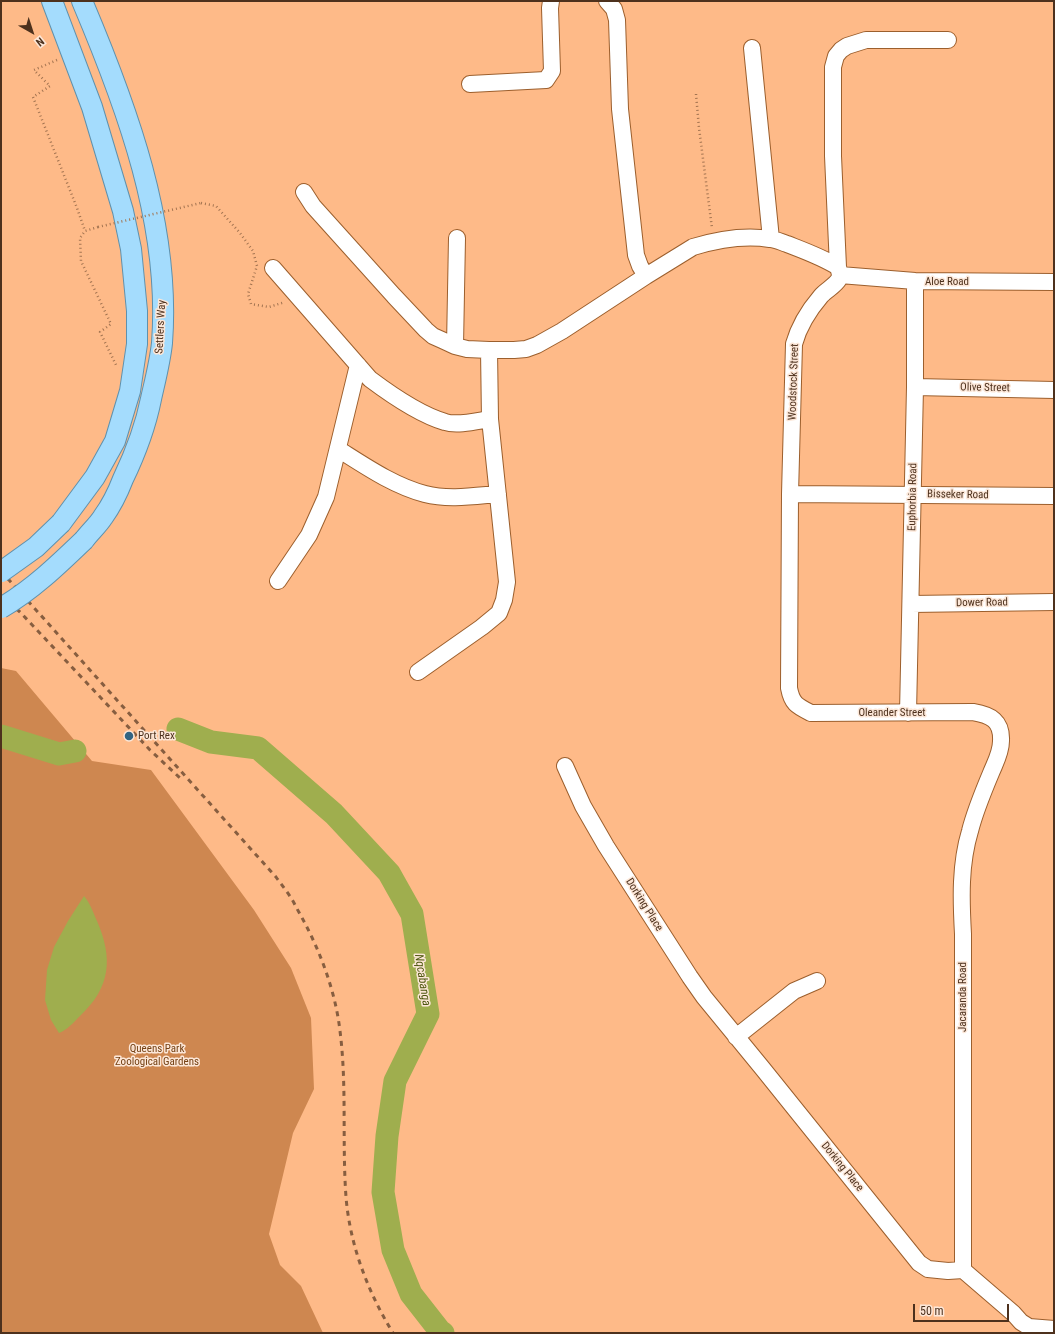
<!DOCTYPE html>
<html>
<head>
<meta charset="utf-8">
<style>
  body { margin:0 }
  #map { position:relative; width:1055px; height:1334px; overflow:hidden; background:#feba88; font-family:"Roboto Condensed",sans-serif }
  canvas { display:block }
  .frame { position:absolute; inset:0; border:2px solid #4d311d; pointer-events:none }
  .north { position:absolute; left:12px; top:12px; width:40px; height:40px; -webkit-text-stroke:3px #fce7d8; paint-order:stroke; rotate:141deg; font-size:11px; font-weight:700; line-height:16px; text-align:center; color:#4d311d }
  .north::after { content:''; display:block; margin:auto; width:14px; height:18px; background:#4d311d; clip-path:polygon(50% 0,100% 100%,50% 72%,0 100%) }
  .scale { position:absolute; left:913px; top:1304px; width:96px; height:18px; box-sizing:border-box; border:2px solid #4d311d; border-top:0; padding-left:5px; font-size:12px; line-height:14px; white-space:nowrap; color:#4d311d; -webkit-text-stroke:3px #fce7d8; paint-order:stroke }
</style>
</head>
<body>
<div id="map">
<canvas width="1055" height="1334"></canvas>
<div class="frame"></div>
<div class="north">N</div>
<div class="scale">50 m</div>
</div>
<script>
const c = document.querySelector('canvas').getContext('2d');
c.lineJoin = 'round';
function fillPath(path, color) { c.fillStyle = color; c.fill(path, 'evenodd'); }
function stroke(path, color, width, dash) { c.strokeStyle = color; c.lineWidth = width; c.lineCap = dash ? 'butt' : 'round'; c.setLineDash(dash || []); c.stroke(path); }
function drawText(font, color, halo, rows, align = 'center') {
  c.font = font + ' "Roboto Condensed",sans-serif'; c.lineWidth = 3; c.setLineDash([]); c.textBaseline = 'middle'; c.strokeStyle = halo; c.fillStyle = color; for (const [text, x, y, turn = 0] of rows) {
    c.save(); c.translate(x, y); c.rotate((+turn || 0) * Math.PI / 180); c.textAlign = isNaN(turn) ? turn : align; if (halo) c.strokeText(text, 0, 0); c.fillText(text, 0, 0); c.restore();
  }
}
fillPath(new Path2D(`
  M1,668l15,3 76,90 59,9 103,140 37,58 20,50 3,71 -21,44 -24,101 11,31 21,21 22,47h-322z`), '#ce8750');
fillPath(new Path2D(`
  M84,896c6,7 9,16 13,25 16,37 14,66 -17,95 -7,7 -13,14 -21,17l-8,-13 -6,-20 2,-30 7,-23 14,-26z`), '#9fae4e');
stroke(new Path2D(`
  M178,729l33,13 47,6 76,66 55,59 23,41 16,100 -33,67 -8,55 -4,56 10,58 18,44 29,37 3,2
  M1,736l58,18 16,-3`), '#9fae4e', 23);
const minor = new Path2D(`
  M607,1l7,8 3,11 3,89 16,146 4,11 6,10
  M948,40h-82l-19,6 -6,4 -5,6 -3,11v89l5,111c1,4 3,8 1,12 -4,7 -13,11 -18,17 -12,14 -22,30 -27,48l-4,150 -1,194c3,16 8,18 22,25l162,-1c18,3 29,9 28,29 0,12 -6,22 -10,32 -8,19 -16,38 -21,58 -10,33 -9,68 -7,103v336
  M752,48l19,191
  M470,84l76,-4 6,-9 -2,-63 1,-7
  M304,192l9,14 81,90 32,34 7,6 9,4 13,6 12,3 22,1h25l12,-1 11,-4 25,-14 84,-55 47,-29c23,-7 52,-12 77,-8 5,0 11,3 17,5 18,7 35,13 51,23
  M273,268l97,111c20,15 51,36 75,43 12,4 32,-1 45,-3
  M840,275l75,6 139,1
  M455,346l2,-108
  M915,387l139,3
  M338,449c27,17 56,37 87,45 23,6 49,2 73,0
  M790,494l264,2
  M278,581l31,-46 17,-38 32,-132
  M911,604l143,-2
  M418,672l64,-45 17,-14 5,-13 3,-18 -17,-163 -1,-69
  M908,713l7,-326v-106
  M565,766l18,40 23,40 84,131 14,20 59,72 156,194 9,6 20,2 15,-1
  M736,1037l58,-46 23,-10
  M963,1270l50,43 8,9 8,5 25,2`);
const major = new Path2D(`
  M52,1l40,106 31,104 8,38 6,62v33l-7,47 -15,50 -20,36 -34,46
  M82,1c45,106 89,225 80,342 -2,19 -7,38 -11,56 -6,30 -15,53 -28,80 -5,13 -12,27 -20,38 -5,8 -13,15 -19,23`);
stroke(minor, '#9c5f2d', 18);
stroke(major, '#5f91ad', 22);
stroke(new Path2D(`
  M57,60l-23,10 16,16 -17,11 44,111 8,23
  M696,94l3,34 13,100
  M201,203l15,3 24,27 13,18 4,15 -9,28 3,10 18,3 16,-5
  M98,227l-13,4 -5,7 1,23 30,63 -11,8 17,35`), '#a37451', 2.5, [1, 3]);
stroke(minor, '#fff', 16);
stroke(major, '#a4dcfd', 20);
stroke(new Path2D(`
  M1,571l275,306c7,10 15,19 20,30 22,38 39,81 44,124 7,55 2,111 6,166 4,49 22,95 47,136
  M1,596l19,16 130,138 30,28`), '#875e40', 3, [5, 5]);
const majorBridge = new Path2D(`
  M1,572l35,-25 25,-24
  M1,608c31,-18 57,-43 83,-68`);
stroke(majorBridge, '#5f91ad', 22, []);
stroke(new Path2D(`
  M98,227l103,-24`), '#a37451', 2.5, [1, 3]);
stroke(majorBridge, '#a4dcfd', 20);
for (const [x, y, r, color] of [
  [129,736,5,"#326482"]
]) { const dot = new Path2D(); dot.arc(x, y, r, 0, 2 * Math.PI); c.fillStyle = color; c.fill(dot); stroke(dot, '#fce7d8', 1.5); }
drawText('11px', '#4d311d', '#fce7d8', [
  ["Aloe Road",947,282],
  ["Settlers Way",161,327,-87],
  ["Woodstock Street",794,382,-88],
  ["Olive Street",985,388,1],
  ["Bisseker Road",958,495,1],
  ["Euphorbia Road",913,497,-89],
  ["Dower Road",982,603,-1],
  ["Oleander Street",892,713],
  ["Dorking Place",644,905,58],
  ["Jacaranda Road",963,997,-90],
  ["Dorking Place",842,1167,51]
]);
drawText('11px', '#4d311d', '#fce7d8', [
  ["Port Rex",138,736]
], 'left');
drawText('11px', '#754114', '#fce7d8', [
  ["Queens Park",157,1049],
  ["Zoological Gardens",157,1062]
]);
drawText('italic 12px', '#4e5710', '#fce7d8', [
  ["Nqcabanga",422,980,81]
]);
</script>
</body>
</html>
